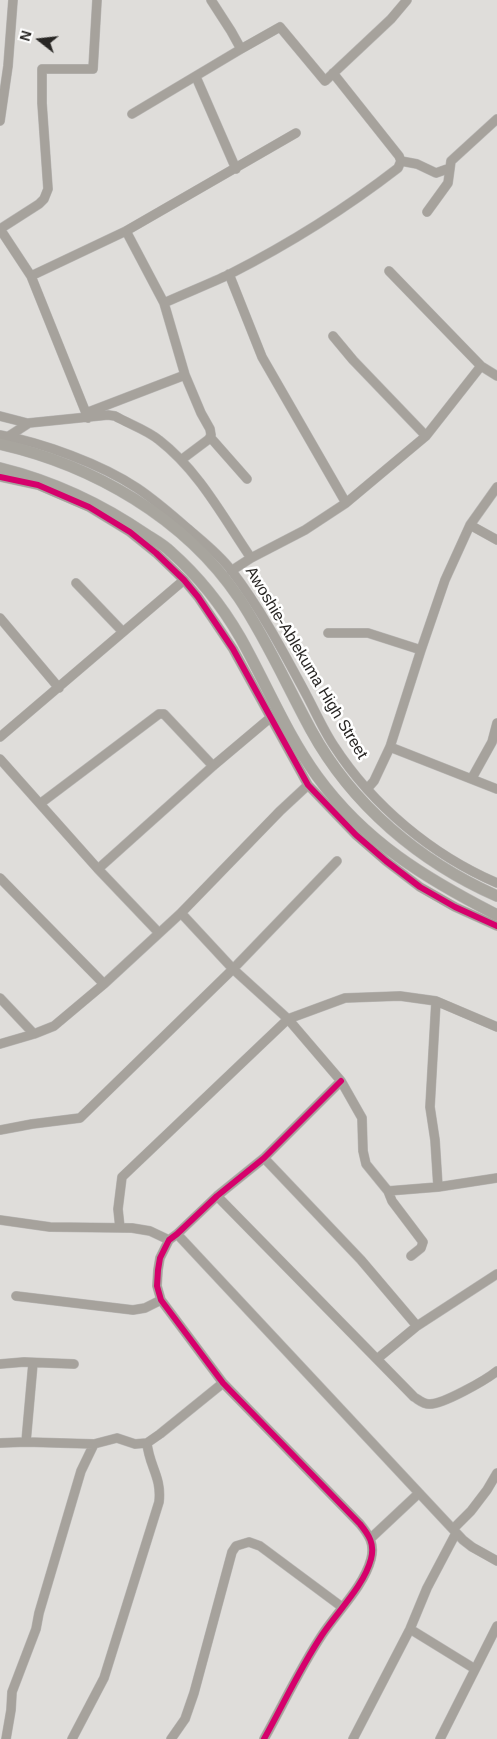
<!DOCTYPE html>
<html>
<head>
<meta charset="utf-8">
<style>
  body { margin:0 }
  #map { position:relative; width:497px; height:1739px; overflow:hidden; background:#dfddda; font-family:Arial,sans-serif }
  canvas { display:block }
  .north { position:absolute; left:15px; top:15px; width:50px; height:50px; -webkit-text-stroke:4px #fff; paint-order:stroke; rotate:286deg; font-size:14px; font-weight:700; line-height:20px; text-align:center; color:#282624 }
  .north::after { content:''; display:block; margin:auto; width:18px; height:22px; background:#282624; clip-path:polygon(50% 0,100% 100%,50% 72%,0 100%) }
</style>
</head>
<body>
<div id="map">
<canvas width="497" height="1739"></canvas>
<div class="north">N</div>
</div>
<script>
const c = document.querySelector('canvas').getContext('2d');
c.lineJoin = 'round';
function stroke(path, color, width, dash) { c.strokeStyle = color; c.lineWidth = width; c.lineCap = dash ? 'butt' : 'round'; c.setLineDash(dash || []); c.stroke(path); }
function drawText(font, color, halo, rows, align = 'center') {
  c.font = font + ' Arial,sans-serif'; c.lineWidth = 5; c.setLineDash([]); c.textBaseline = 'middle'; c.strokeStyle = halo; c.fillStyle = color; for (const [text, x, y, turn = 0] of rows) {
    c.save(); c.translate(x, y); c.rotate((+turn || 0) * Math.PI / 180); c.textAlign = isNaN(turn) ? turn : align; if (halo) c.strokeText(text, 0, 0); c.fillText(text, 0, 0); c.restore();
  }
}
const minor = new Path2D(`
  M241,49l39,-22 45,54 66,-62 16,-19
  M196,77l40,92
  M132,114l109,-65 -10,-18 -20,-31
  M0,121l8,-55 5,-66
  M401,161l16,3 19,9 14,-5
  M427,212l21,-29 3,-22 46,-42
  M0,229l39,-25 5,-5 4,-10 -6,-86v-34h51l4,-69
  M0,229l31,47 57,142
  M126,231l38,72 21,72 16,38 9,16 1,6 -2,4 -28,21
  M389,271l92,95 16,10
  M229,274l33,83 84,146
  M31,276l95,-45 170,-98
  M164,303c22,-10 45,-19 66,-29 59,-30 115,-65 168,-106l3,-7 -2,-5 -66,-83
  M333,336l20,24 73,76
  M86,413l99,-38
  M0,416l27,7
  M0,435c43,8 101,29 137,53 18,12 34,26 50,40 15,13 32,26 44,42 30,39 53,83 76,126 9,17 17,35 27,50 39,60 98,109 163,137
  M9,436l20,-13 79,-8 7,1c14,8 32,14 44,24 40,31 64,77 92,118
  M210,437l37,42
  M0,477l38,8 51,22 41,25 26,21 28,27 14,17 35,52 75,136 48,50 30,26 34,26 35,20 42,19
  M470,525l27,15
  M231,571l20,-13 54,-28 41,-27 80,-67 55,-70
  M76,583l47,49
  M0,618l59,70
  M328,633h40l53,17
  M0,737l184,-157
  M390,747l107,42
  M0,759l98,110 61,64
  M472,778l20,-36 5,-19
  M367,789l7,-8 16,-34 31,-97 24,-70 25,-55 27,-38
  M41,803l118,-89h5l49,52
  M98,869l115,-103 57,-48
  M0,878l104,106
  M181,913l52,56 55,50 53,62 21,37 1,33 3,13 22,27 4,10 31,41 -2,6 -10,8
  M0,998l34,36
  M436,1001l-6,106 5,33 3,47
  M0,1044l34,-10 20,-8 50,-42 77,-71 99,-102 28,-26
  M0,1130l32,-6 48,-6 153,-149 104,-108
  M264,1158l97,102 56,66
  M388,1191l50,-4 59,-9
  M217,1196l197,201c5,3 9,7 15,7 13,1 57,-24 68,-33
  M0,1220l50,7 82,1 18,3 19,9
  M120,1228l-2,-19 4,-32 166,-158 57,-21 55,-2 36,5 61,26
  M177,1234l286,306 9,7 25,14
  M16,1296l117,14 12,-2 16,-8
  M377,1359l40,-33 80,-52
  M0,1364l24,-2 50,2
  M26,1442l7,-79
  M0,1443l26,-1 68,2 23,-6 18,6 12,-1 13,-9 63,-51
  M453,1529l18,-18 16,-21 10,-17
  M371,1538l48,-45
  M410,1629l65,40
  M6,1739l5,-29 1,-18 24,-63 3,-16 42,-142 13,-27
  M72,1739l32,-61 55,-176c3,-25 -10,-36 -12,-59
  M171,1739l14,-20 9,-26 38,-141 4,-6 13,-4 11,4 82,61
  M264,1739c19,-34 36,-71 58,-104 15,-23 42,-49 49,-76 4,-15 -2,-24 -11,-35l-137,-141 -62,-83 -4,-14 1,-16 2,-12 9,-18 8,-6 40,-38 47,-38 77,-77
  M353,1739l57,-110 17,-41 29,-55
  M440,1739l57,-113`);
const major = new Path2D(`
  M0,444c93,21 185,74 239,154 28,42 48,88 72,132 41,75 109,132 186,166
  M0,468c53,13 102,36 147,67 8,5 17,10 24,17 27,24 51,54 69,85 26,46 46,96 77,139 48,66 108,102 180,139`);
stroke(minor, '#bab8b6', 10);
stroke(major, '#bab8b6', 12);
stroke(minor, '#a6a29c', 9);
stroke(major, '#a8a59e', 11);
stroke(new Path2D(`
  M0,477l38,8 51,22 41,25 26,21 28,27 14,17 35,52 75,136 48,50 30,26 34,26 35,20 42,19
  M264,1739c19,-34 36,-71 58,-104 15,-23 42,-49 49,-76 4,-15 -2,-24 -11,-35l-137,-141 -62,-83 -4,-14 1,-16 2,-12 9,-18 8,-6 40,-38 47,-38 77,-77`), '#d6006c', 6);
drawText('16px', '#282624', '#fff', [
  ["Awoshie-Ablekuma High Street",306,663,59]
]);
</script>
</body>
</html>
